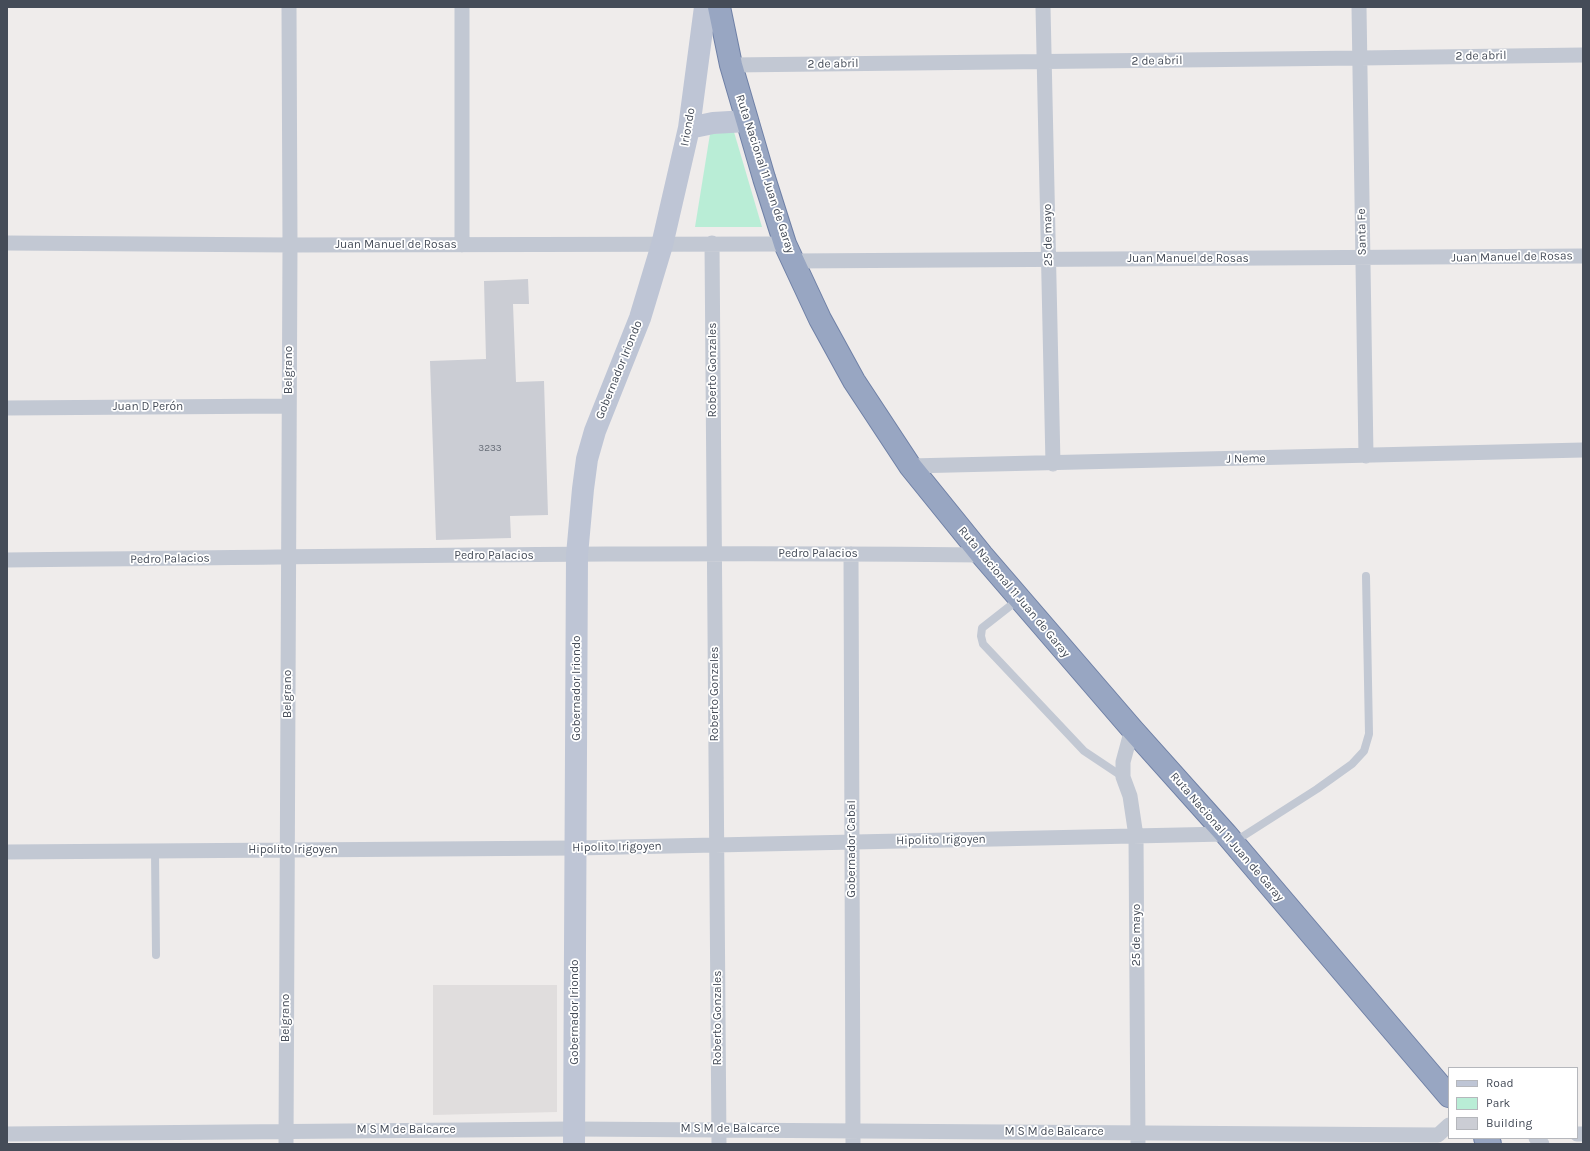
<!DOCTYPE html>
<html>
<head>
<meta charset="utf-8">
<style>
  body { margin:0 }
  #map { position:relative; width:1590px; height:1151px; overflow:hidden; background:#efeceb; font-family:Karla,sans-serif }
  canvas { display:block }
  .frame { position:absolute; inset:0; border:8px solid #454c58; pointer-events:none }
  .legend { position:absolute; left:1448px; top:1067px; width:130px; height:72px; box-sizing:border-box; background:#fff; border:1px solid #b5b7bc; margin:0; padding:5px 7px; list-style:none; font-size:12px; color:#454c58 }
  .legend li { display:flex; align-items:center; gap:8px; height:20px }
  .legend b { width:20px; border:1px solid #b5b7bc }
</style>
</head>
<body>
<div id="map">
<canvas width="1590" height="1151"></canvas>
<div class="frame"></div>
<ul class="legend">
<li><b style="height:5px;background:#bec5d5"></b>Road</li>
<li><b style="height:11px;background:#b9edd6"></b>Park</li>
<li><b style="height:11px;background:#cbcdd4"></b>Building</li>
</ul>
</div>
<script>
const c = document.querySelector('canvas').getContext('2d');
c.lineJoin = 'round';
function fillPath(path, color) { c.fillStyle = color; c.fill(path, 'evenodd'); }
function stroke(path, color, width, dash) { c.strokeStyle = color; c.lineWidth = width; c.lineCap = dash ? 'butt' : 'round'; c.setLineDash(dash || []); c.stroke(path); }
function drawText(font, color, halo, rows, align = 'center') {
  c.font = font + ' Karla,sans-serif'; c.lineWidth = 3.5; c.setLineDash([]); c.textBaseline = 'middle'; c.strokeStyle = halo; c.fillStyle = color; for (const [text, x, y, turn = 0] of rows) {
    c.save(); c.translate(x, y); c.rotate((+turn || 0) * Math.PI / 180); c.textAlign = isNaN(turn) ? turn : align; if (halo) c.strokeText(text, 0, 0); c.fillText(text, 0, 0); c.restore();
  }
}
fillPath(new Path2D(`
  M433,985h124v127l-124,3z`), '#e0dddd');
fillPath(new Path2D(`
  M734,132l28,95h-67l15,-93z`), '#b9edd6');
fillPath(new Path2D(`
  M528,279l1,25h-16l3,78 28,-1 4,134 -38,1 1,22 -75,2 -6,-179 56,-2 -2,-78z`), '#cbcdd4');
const trunk = new Path2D(`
  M719,7l12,58 33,113 21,66 35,75 34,62 56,85 72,89 150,174 94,105 223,262
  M1485,1138l5,6`);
stroke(trunk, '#6f80a6', 24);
stroke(new Path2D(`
  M1019,599l-37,29 -1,8 2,8 101,107 39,26
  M1234,842l83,-53 35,-25 12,-13 5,-17 -3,-158
  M155,851l1,104`), '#c2c8d3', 8);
stroke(new Path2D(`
  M462,7v238
  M1043,7l10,457
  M1359,7l7,449
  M731,65l629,-7 223,-3
  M7,243l283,2 495,-1
  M712,243l7,901
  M793,261l790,-5
  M7,408l282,-2
  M910,466l673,-16
  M851,554l2,590
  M7,560c325,-3 650,-9 975,-5
  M1132,729l-9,33v15l7,19 6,40 2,308
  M7,852l569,-4 650,-14
  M7,1134l567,-5 864,6 11,-10
  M1577,1134h6
  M1536,1138l6,6
  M286,1144l4,-899 -1,-238`), '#c2c8d3', 15);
stroke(new Path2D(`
  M689,128l24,-5 34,-2
  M574,1144l3,-589 6,-66 4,-30 8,-28 45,-113 22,-73 27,-117 16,-121`), '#bec5d5', 22);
stroke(trunk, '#98a6c2', 22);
drawText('10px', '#666c77', null, [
  ["3233",490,448]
]);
drawText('12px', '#454c58', '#fff', [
  ["2 de abril",1481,56,-1],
  ["2 de abril",1157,61,-1],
  ["2 de abril",833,64,-1],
  ["Iriondo",688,127,-80],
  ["Ruta Nacional 11 Juan de Garay",765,174,72],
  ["Santa Fe",1362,232,-91],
  ["25 de mayo",1048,235,-91],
  ["Juan Manuel de Rosas",396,245],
  ["Juan Manuel de Rosas",1512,257,-1],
  ["Juan Manuel de Rosas",1188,259],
  ["Belgrano",289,370,-90],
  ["Gobernador Iriondo",619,370,-68],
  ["Roberto Gonzales",713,370,-90],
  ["Juan D Perón",148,407],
  ["J Neme",1246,459,-1],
  ["Pedro Palacios",818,554],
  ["Pedro Palacios",494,556],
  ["Pedro Palacios",170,559,-1],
  ["Ruta Nacional 11 Juan de Garay",1014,592,50],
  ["Gobernador Iriondo",577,688,-90],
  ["Belgrano",288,694,-90],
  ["Roberto Gonzales",715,694,-90],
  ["Ruta Nacional 11 Juan de Garay",1227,837,49],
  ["Hipolito Irigoyen",941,840,-1],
  ["Hipolito Irigoyen",617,847,-1],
  ["Gobernador Cabal",852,849,-90],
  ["Hipolito Irigoyen",293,850],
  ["25 de mayo",1137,935,-90],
  ["Gobernador Iriondo",575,1012,-90],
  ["Belgrano",286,1018,-90],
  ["Roberto Gonzales",718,1018,-90],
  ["M S M de Balcarce",730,1129],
  ["M S M de Balcarce",406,1130],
  ["M S M de Balcarce",1054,1132]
]);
</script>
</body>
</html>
